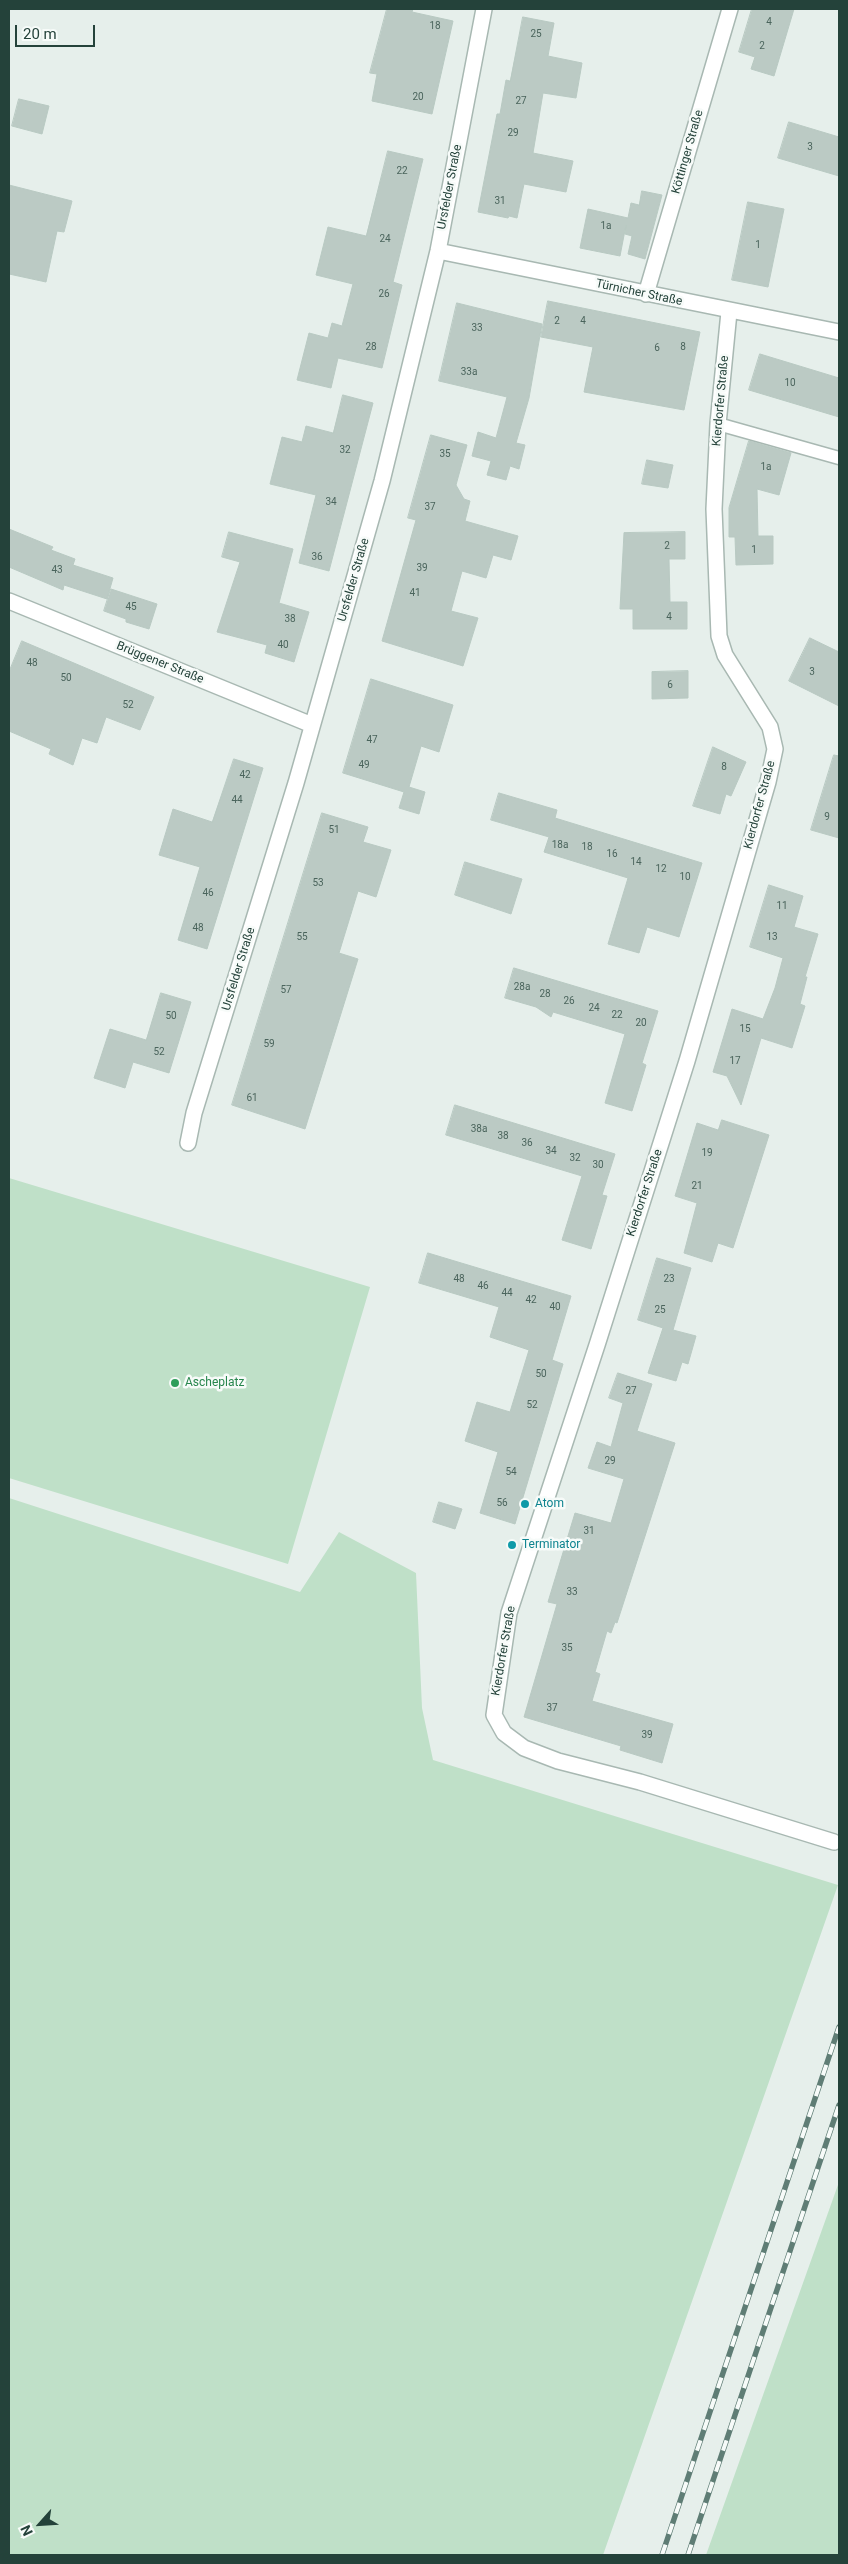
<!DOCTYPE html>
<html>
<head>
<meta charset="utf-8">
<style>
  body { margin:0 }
  #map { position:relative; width:848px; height:2564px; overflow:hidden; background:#e6efeb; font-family:Roboto,sans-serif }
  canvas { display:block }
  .frame { position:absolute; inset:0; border:10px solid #24423a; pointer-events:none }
  .north { position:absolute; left:15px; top:2499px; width:50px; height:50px; -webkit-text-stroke:4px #f7fbf9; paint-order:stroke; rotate:244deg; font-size:14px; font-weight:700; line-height:20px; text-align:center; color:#24423a }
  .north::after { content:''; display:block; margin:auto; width:18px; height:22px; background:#24423a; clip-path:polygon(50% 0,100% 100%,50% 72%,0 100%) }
  .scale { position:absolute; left:15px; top:25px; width:80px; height:22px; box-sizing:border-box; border:2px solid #24423a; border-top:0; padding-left:6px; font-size:15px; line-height:18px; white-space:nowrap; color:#24423a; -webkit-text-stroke:4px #f7fbf9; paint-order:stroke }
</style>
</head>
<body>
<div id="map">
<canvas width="848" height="2564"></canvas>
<div class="frame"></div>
<div class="north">N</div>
<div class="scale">20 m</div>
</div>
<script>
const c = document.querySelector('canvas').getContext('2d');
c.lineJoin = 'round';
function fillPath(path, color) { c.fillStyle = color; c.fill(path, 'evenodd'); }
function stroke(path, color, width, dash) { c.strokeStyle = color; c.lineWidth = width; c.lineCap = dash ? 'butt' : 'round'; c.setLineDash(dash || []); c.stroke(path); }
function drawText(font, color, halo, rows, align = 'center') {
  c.font = font + ' Roboto,sans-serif'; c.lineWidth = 5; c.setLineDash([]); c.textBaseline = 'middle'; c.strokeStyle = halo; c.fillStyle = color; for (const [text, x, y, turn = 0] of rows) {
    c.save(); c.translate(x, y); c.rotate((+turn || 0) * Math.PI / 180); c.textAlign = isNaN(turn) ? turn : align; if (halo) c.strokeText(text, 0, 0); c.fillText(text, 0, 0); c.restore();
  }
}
fillPath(new Path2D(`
  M9,1178l361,109 -82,277 -279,-86z
  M9,1498l291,94 39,-60 77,41 6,135 11,52 405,125 -235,670h-594z
  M839,2182v373h-133z`), '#bfe0c8');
const building = new Path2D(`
  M387,9h26l-1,3 41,9 -21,93 -60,-13 5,-27 -7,-1z
  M752,9h42l-20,67 -23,-7 4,-12 -16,-5z
  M523,17l31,6 -6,33 34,7 -6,35 -33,-5 -10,60 40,8 -7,31 -42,-8 -7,34 -8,-2 -1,2 -30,-6 19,-98h3l6,-34 4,1z
  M19,99l30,7 -7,28 -30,-8z
  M789,122l50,15v39l-61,-18z
  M388,151l35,8 -30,123 9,3 -20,83 -44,-10 -7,30 -34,-8 12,-47 19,5 4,-15 10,3 11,-42 -37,-9 12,-48 38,9z
  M9,185l63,16 -8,31 -7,-1 -11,51 -37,-8z
  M642,191l20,4 -17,64 -17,-5 4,-18 -7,-2 1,-9 -6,31 -40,-8 8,-39 40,9 3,-15 8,2z
  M748,202l36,7 -16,78 -36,-7z
  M548,301l152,31 -16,78 -100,-18 9,-45 -52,-10z
  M457,303l85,21 -13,74 -13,45 9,2 -6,24 -9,-3 -4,14 -19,-5 4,-14 -19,-5 6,-24 18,6 11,-41 -68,-16z
  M760,354l79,24v39l-90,-27z
  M343,395l30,8 -44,168 -30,-8 17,-68 -46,-11 12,-47 20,5 4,-16 27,7z
  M431,435l36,10 -11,40 8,14 6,2 -5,20 53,15 -7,24 -18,-5 -7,23 -24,-7 -11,40 27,7 -15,48 -81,-25 34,-121 -8,-2z
  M749,441l42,12 -12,42 -22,-6 1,47h15v28l-37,1 -1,-28h-6v-29z
  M647,460l26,5 -5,23 -26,-4z
  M9,529l44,18 -2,3 24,9 -2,6 40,13 -6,21 -43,-14 -1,5 -54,-23z
  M229,532l64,17 -14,54 30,9 -15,50 -29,-9 2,-8 -50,-13 23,-70 -18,-5z
  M685,532v27h-16l1,43h17v27h-54v-20h-13l4,-76z
  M111,589l46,15 -8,25 -23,-7v-3l-22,-8z
  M810,638l29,14v54l-50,-25z
  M22,641l132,56 -14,33 -34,-13 -9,26 -15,-5 -9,27 -24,-11 2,-5 -42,-18v-59z
  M688,671v27l-36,1v-27z
  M371,679l82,26 -14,47 -18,-6 -12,41 16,5 -6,22 -20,-6 5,-16 -61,-19z
  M713,747l33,15 -15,34 -5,-2 -6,20 -27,-8z
  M834,755l5,1v82l-28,-8z
  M234,759l29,9 -56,181 -29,-9 22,-73 -41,-12 14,-46 39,13z
  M499,793l58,17 -2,8 147,45 -23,74 -32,-10 -8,26 -31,-9 20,-66 -84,-26 5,-15 -58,-17z
  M322,813l46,14 -5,15 28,8 -15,47 -18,-6 -19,62 19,6 -53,170 -73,-24z
  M465,862l57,17 -11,35 -56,-19z
  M769,885l34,11 -9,31 24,7 -13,43h2l-7,27 5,2 -13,42 -31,-10 -20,67 -14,-29 -14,-4 19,-63 31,10 12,-31 8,-30 -33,-11z
  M514,968l144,43 -16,52 4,2 -14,46 -27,-8 20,-69 -72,-22 -2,5 -15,-10 -31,-9z
  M161,993l30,9 -22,71 -36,-11 -8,26 -31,-10 16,-49 36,11z
  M455,1105l160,49 -13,41 5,1 -16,53 -29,-9 20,-64 -136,-41z
  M722,1120l47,15 -36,113 -15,-5 -6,19 -28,-9 13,-50 -22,-7 22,-73 21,7z
  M428,1253l143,43 -19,64 11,4 -48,160 -35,-11 18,-61 -33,-11 12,-39 33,10 19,-62 -39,-13 9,-30 -80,-24z
  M657,1258l34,10 -18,62 23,6 -8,28 -6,-2 -6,19 -28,-8 15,-45 -25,-8z
  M618,1373l34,11 -15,47 38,12 -58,180 -2,-1 -4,11 -4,-2 -12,41 5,2 -8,27 81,23 -11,39 -42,-13 1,-4 -97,-29 33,-113 -9,-2 27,-89 36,10 13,-44 -36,-11 9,-26 14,5 12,-44 -14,-5z
  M439,1502l23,7 -7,20 -22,-7z`);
fillPath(building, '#bbcac4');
stroke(building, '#b8c9c2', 1);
const lane = new Path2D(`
  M718,424l121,34`);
const street = new Path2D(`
  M438,251l401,81
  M646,294l84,-285
  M729,312l-11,112 -4,85 5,127 6,19 45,72 5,22 -7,33 -81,279 -90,284 -88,268 -15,102 10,18 20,15 34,13 82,21 194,60
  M9,601l303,124
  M188,1143l6,-30 102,-330 86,-302 56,-230 46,-242`);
stroke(lane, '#a8b8b2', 15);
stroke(street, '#a8b8b2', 18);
stroke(lane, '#fff', 12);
stroke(street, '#fff', 15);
const rail = new Path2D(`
  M662,2555l177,-528
  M688,2555l151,-450`);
stroke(rail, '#5f7d75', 5.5);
stroke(rail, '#f7fbf9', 4, [11]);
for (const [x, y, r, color] of [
  [175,1383,5,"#2e9e5b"],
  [525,1504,5,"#0f9aa8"],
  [512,1545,5,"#0f9aa8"]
]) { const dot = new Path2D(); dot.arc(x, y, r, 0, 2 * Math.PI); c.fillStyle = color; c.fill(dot); stroke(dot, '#f7fbf9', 2); }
drawText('10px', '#4a645c', null, [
  ["4",769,22],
  ["18",435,26],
  ["25",536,34],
  ["2",762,46],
  ["20",418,97],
  ["27",521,101],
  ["29",513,133],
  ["3",810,147],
  ["22",402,171],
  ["31",500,201],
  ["1a",606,226],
  ["24",385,239],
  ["1",758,245],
  ["26",384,294],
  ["2",557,321],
  ["4",583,321],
  ["33",477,328],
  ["28",371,347],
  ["8",683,347],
  ["6",657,348],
  ["33a",469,372],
  ["10",790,383],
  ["32",345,450],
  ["35",445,454],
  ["1a",766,467],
  ["34",331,502],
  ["37",430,507],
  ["2",667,546],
  ["1",754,550],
  ["36",317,557],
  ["39",422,568],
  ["43",57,570],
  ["41",415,593],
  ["45",131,607],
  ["4",669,617],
  ["38",290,619],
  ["40",283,645],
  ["48",32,663],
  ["3",812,672],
  ["50",66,678],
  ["6",670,685],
  ["52",128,705],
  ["47",372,740],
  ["49",364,765],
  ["8",724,767],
  ["42",245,775],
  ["44",237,800],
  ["9",827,817],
  ["51",334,830],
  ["18a",560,845],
  ["18",587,847],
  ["16",612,854],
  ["14",636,862],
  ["12",661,869],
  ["10",685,877],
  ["53",318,883],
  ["46",208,893],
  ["11",782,906],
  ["48",198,928],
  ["55",302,937],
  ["13",772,937],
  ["28a",522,987],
  ["57",286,990],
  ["28",545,994],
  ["26",569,1001],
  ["24",594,1008],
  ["22",617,1015],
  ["50",171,1016],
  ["20",641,1023],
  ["15",745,1029],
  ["59",269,1044],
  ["52",159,1052],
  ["17",735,1061],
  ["61",252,1098],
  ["38a",479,1129],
  ["38",503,1136],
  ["36",527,1143],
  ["34",551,1151],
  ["19",707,1153],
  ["32",575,1158],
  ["30",598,1165],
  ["21",697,1186],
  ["48",459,1279],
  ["23",669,1279],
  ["46",483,1286],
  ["44",507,1293],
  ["42",531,1300],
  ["40",555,1307],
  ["25",660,1310],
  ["50",541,1374],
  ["27",631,1391],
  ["52",532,1405],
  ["29",610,1461],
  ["54",511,1472],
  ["56",502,1503],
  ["31",589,1531],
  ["33",572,1592],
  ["35",567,1648],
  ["37",552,1708],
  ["39",647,1735]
]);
drawText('12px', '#24423a', '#f7fbf9', [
  ["Köttinger Straße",688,152,-74],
  ["Ursfelder Straße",450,187,-79],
  ["Türnicher Straße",639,293,12],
  ["Kierdorfer Straße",721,401,-85],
  ["Ursfelder Straße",354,580,-74],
  ["Brüggener Straße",160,663,22],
  ["Kierdorfer Straße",760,805,-75],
  ["Ursfelder Straße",239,969,-73],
  ["Kierdorfer Straße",645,1193,-72],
  ["Kierdorfer Straße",504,1651,-80]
]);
drawText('12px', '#27864d', '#f7fbf9', [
  ["Ascheplatz",185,1383]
], 'left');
drawText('12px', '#0d838f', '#f7fbf9', [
  ["Atom",535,1504],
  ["Terminator",522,1545]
], 'left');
</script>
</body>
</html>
